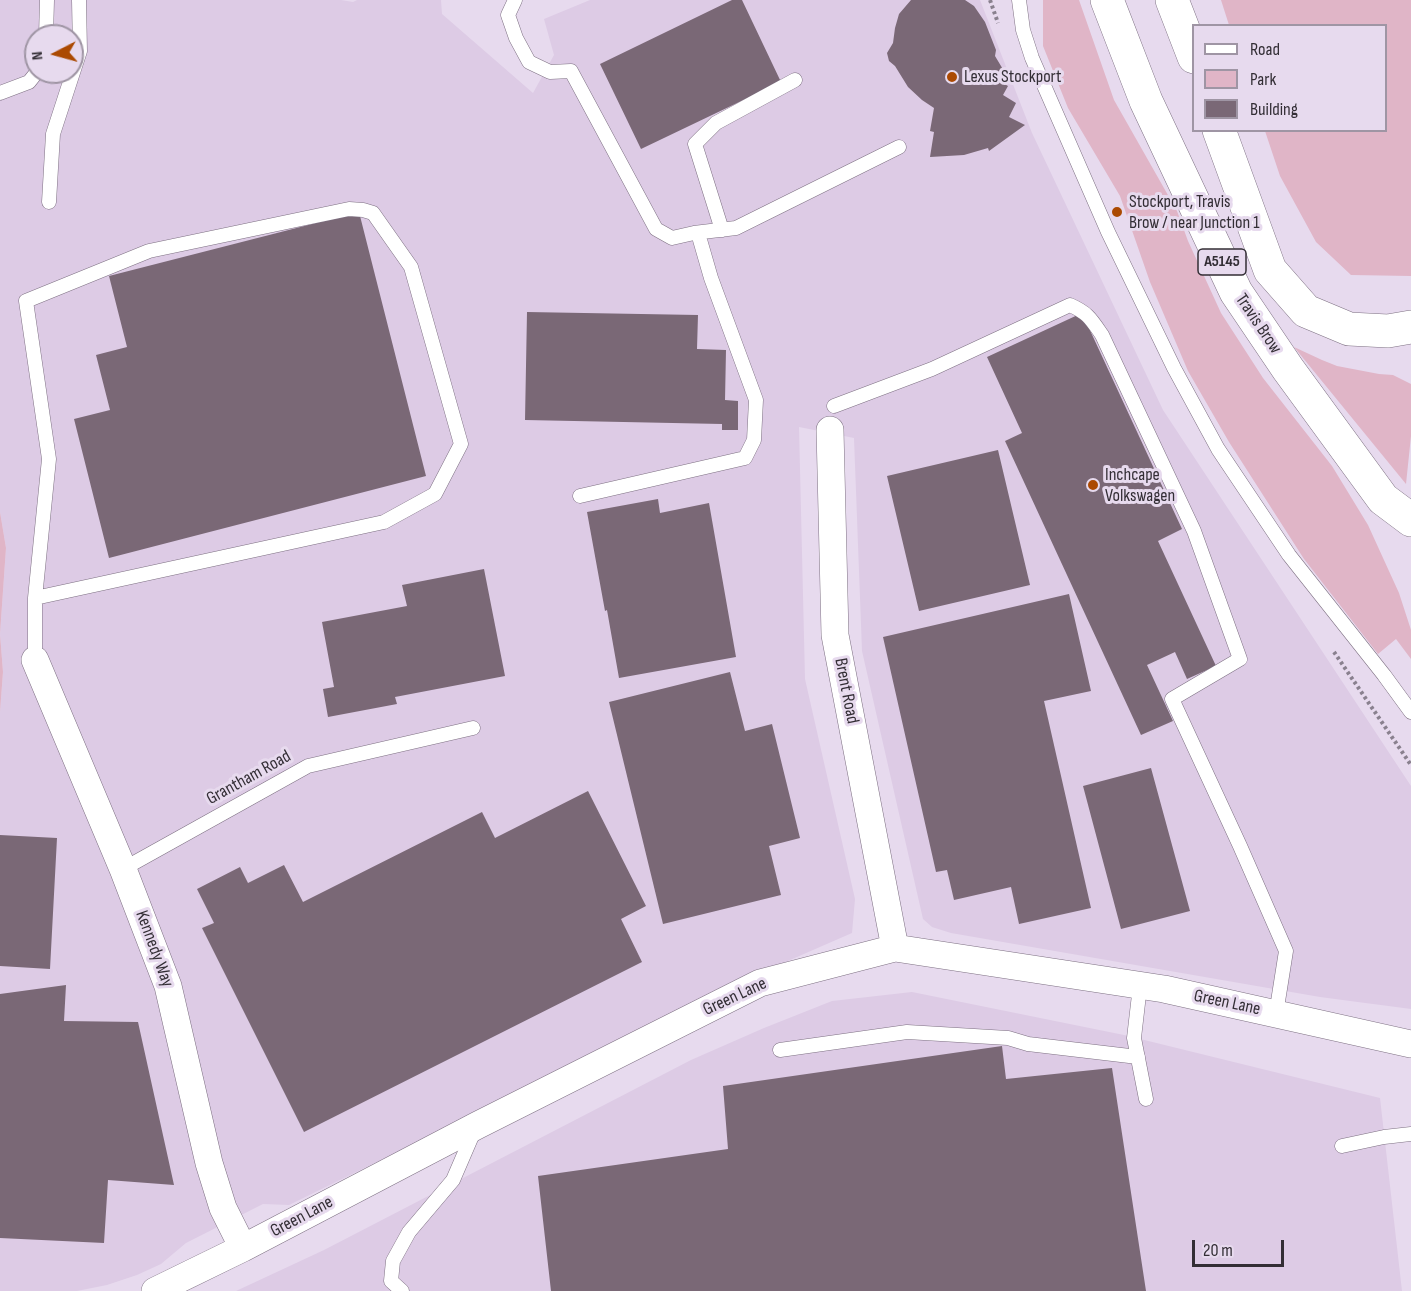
<!DOCTYPE html>
<html>
<head>
<meta charset="utf-8">
<style>
  body { margin:0 }
  #map { position:relative; width:1411px; height:1291px; overflow:hidden; background:#e7daee; font-family:"Sofia Sans Condensed",sans-serif }
  canvas { display:block }
  .legend { position:absolute; left:1192px; top:24px; width:195px; height:108px; box-sizing:border-box; background:#e7daee; border:2px solid #9f95a4; margin:0; padding:8px 10px; list-style:none; font-size:18px; color:#332e35 }
  .legend li { display:flex; align-items:center; gap:12px; height:30px }
  .legend b { width:30px; border:2px solid #9f95a4 }
  .north { position:absolute; left:24px; top:24px; width:60px; height:60px; box-sizing:border-box; background:#e7daee; border:2px solid #9f95a4; border-radius:50%; rotate:264deg; font-size:16px; font-weight:700; line-height:24px; text-align:center; color:#332e35 }
  .north::after { content:''; display:block; margin:auto; width:21px; height:27px; background:#ab4a02; clip-path:polygon(50% 0,100% 100%,50% 72%,0 100%) }
  .scale { position:absolute; left:1192px; top:1240px; width:92px; height:27px; box-sizing:border-box; border:3px solid #332e35; border-top:0; padding-left:8px; font-size:18px; line-height:21px; white-space:nowrap; color:#332e35; -webkit-text-stroke:4px #e7daee; paint-order:stroke }
</style>
</head>
<body>
<div id="map">
<canvas width="1411" height="1291"></canvas>
<ul class="legend">
<li><b style="height:8px;background:#fff"></b>Road</li>
<li><b style="height:16px;background:#e0b5c7"></b>Park</li>
<li><b style="height:16px;background:#7a6876"></b>Building</li>
</ul>
<div class="north">N</div>
<div class="scale">20 m</div>
</div>
<script>
const c = document.querySelector('canvas').getContext('2d');
c.lineJoin = 'round';
function fillPath(path, color) { c.fillStyle = color; c.fill(path, 'evenodd'); }
function stroke(path, color, width, dash) { c.strokeStyle = color; c.lineWidth = width; c.lineCap = dash ? 'butt' : 'round'; c.setLineDash(dash || []); c.stroke(path); }
function drawText(font, color, halo, rows, align = 'center') {
  c.font = font + ' "Sofia Sans Condensed",sans-serif'; c.lineWidth = 6; c.setLineDash([]); c.textBaseline = 'middle'; c.strokeStyle = halo; c.fillStyle = color; for (const [text, x, y, turn = 0] of rows) {
    c.save(); c.translate(x, y); c.rotate((+turn || 0) * Math.PI / 180); c.textAlign = isNaN(turn) ? turn : align; if (halo) c.strokeText(text, 0, 0); c.fillText(text, 0, 0); c.restore();
  }
}
fillPath(new Path2D(`
  M0,0h341l12,2 4,-2h84l1,14 91,79 21,-38 -10,-36 46,-19h390l52,133 131,277 248,376v223l-91,-12 -369,-64 -19,-6 -9,-8 -61,-268 -8,-213 -55,-11 6,252 50,220 -3,34 -78,34 -485,238 -26,-1 -77,39 -25,21 -24,11 -30,10 -30,6h-77v-579l3,-40 -3,-38 6,-86 -6,-36zM36,36h36v36h-36z
  M912,992l212,43 256,63 22,193h-1166l88,-41 367,-190 73,-32 68,-27z`), '#ddcbe5');
fillPath(new Path2D(`
  M1043,0h36l35,100 63,111 11,30 33,72 42,65 69,88 36,59 31,68 12,37v29l-15,-20 -18,15 -74,-95 -75,-117 -41,-71 -38,-89 -30,-86 -52,-88 -25,-62z
  M1221,0h190v276l-60,-1 -35,-33 -36,-66 -15,-45 121,-1v-104l-157,-1z
  M1294,347l28,13 15,6 42,8 14,1 18,9v52l-5,48z
  M0,512l6,36 -6,86 3,38 -3,40z`), '#e0b5c7');
fillPath(new Path2D(`
  M732,0h10l39,82 -140,67 -41,-85z
  M911,0h54l9,6 11,16 11,28 -1,6 9,15 -3,11 7,4 -5,9 13,8 -7,14 16,8 -36,26 -1,-3 -24,7 -34,2 4,-25 -4,-1 4,-23 -12,-8 -14,-13 -13,-21 -6,-5 -2,-8 6,-10 2,-15 4,-14z
  M359,212l67,264 -317,82 -35,-139 36,-9 -14,-55 31,-8 -18,-71z
  M527,312l171,3 -1,34 29,1 -1,50 13,1v29h-16v-6l-197,-4z
  M1082,313l100,216 -24,12 58,125 -29,13 -12,-27 -28,13 26,56 -32,14 -136,-294 17,-8 -35,-76z
  M998,450l32,135 -111,26 -32,-135z
  M658,499l2,14 49,-10 27,154 -117,21 -12,-68 -2,1 -18,-99z
  M484,569l21,107 -110,21 2,7 -69,13 -5,-28 11,-2 -12,-65 85,-16 -5,-21z
  M1069,594l22,97 -47,10 47,207 -72,16 -8,-37 -57,13 -7,-30 -11,2 -53,-235z
  M730,672l15,59 27,-7 28,114 -31,8 12,49 -118,29 -54,-222z
  M1151,768l39,143 -69,18 -38,-143z
  M588,791l58,115 -25,13 21,43 -338,170 -102,-204 12,-5 -17,-34 43,-22 8,16 36,-18 19,37 179,-90 13,26z
  M0,835l57,3 -7,131 -50,-3z
  M66,985l-2,36 74,1 36,163 -66,-5 -4,63 -104,-5v-244z
  M1002,1046l4,33 106,-11 34,223h-595l-13,-115 190,-27 -5,-63z`), '#7a6876');
const service = new Path2D(`
  M515,0l-7,15 8,23 13,24 21,10 21,-1 85,158 16,9 22,-5 42,-5 163,-81
  M1019,0l4,30 9,28 76,174 66,136 44,81 71,106 95,120 27,37
  M46,36l1,-36
  M0,93l29,-11 8,-10
  M49,202l4,-68 27,-83 -1,-51
  M722,230l-27,-86 21,-21 79,-43
  M834,406l98,-37 138,-64c18,8 21,14 32,30l92,196 46,128 -68,40 68,147 46,105 -10,63
  M580,496l165,-38 9,-18 2,-40 -45,-122 -13,-45
  M35,660v-62l14,-139 -23,-158 123,-50 200,-42 14,1 10,3 38,54 50,177 -26,50 -51,28 -349,76
  M123,869l185,-103 165,-38
  M1140,986l-6,52 12,61
  M780,1050l127,-18 101,6 20,6 110,13
  M1342,1146l42,-9 27,-3
  M402,1291l-11,-10 2,-20 16,-29 44,-52 22,-51`);
const minor = new Path2D(`
  M830,430l5,205 60,313
  M35,660l88,209 45,117 41,177 14,45 20,40
  M155,1291l88,-43 235,-123 282,-142 135,-35 269,41 247,55`);
const trunk = new Path2D(`
  M1107,0l39,101 90,191 52,77 95,130 28,21
  M1172,0l22,57
  M1219,130l51,140 36,41 43,18 39,2 23,-4`);
stroke(service, '#7e7183', 15);
stroke(minor, '#7e7183', 28);
stroke(trunk, '#7e7183', 34);
stroke(new Path2D(`
  M990,0l8,23
  M1334,652l77,113`), '#89808e', 4, [3, 3]);
stroke(service, '#fff', 14);
stroke(minor, '#fff', 27);
stroke(trunk, '#fff', 33);
for (const [x, y, r, color] of [
  [952,77,6,"#ab4a02"],
  [1117,212,6,"#ab4a02"],
  [1093,485,6,"#ab4a02"]
]) { const dot = new Path2D(); dot.arc(x, y, r, 0, 2 * Math.PI); c.fillStyle = color; c.fill(dot); stroke(dot, '#e7daee', 2); }
for (const [x, y, w] of [
  [1222,262,48]
]) { const box = new Path2D(); box.roundRect(x - w / 2, y - 13, w, 26, 4.5); c.fillStyle = '#e7daee'; c.fill(box); stroke(box, '#332e35', 1.5); }
drawText('bold 16px', '#332e35', null, [
  ["A5145",1222,262]
]);
drawText('18px', '#332e35', '#e7daee', [
  ["Lexus Stockport",964,77],
  ["Stockport, Travis",1129,202],
  ["Brow / near Junction 1",1129,223],
  ["Inchcape",1105,475],
  ["Volkswagen",1105,496]
], 'left');
drawText('18px', '#332e35', '#e7daee', [
  ["Travis Brow",1258,324,56],
  ["Brent Road",846,691,79],
  ["Grantham Road",249,778,-29],
  ["Kennedy Way",154,949,70],
  ["Green Lane",735,997,-25],
  ["Green Lane",1227,1003,12],
  ["Green Lane",302,1217,-28]
]);
</script>
</body>
</html>
